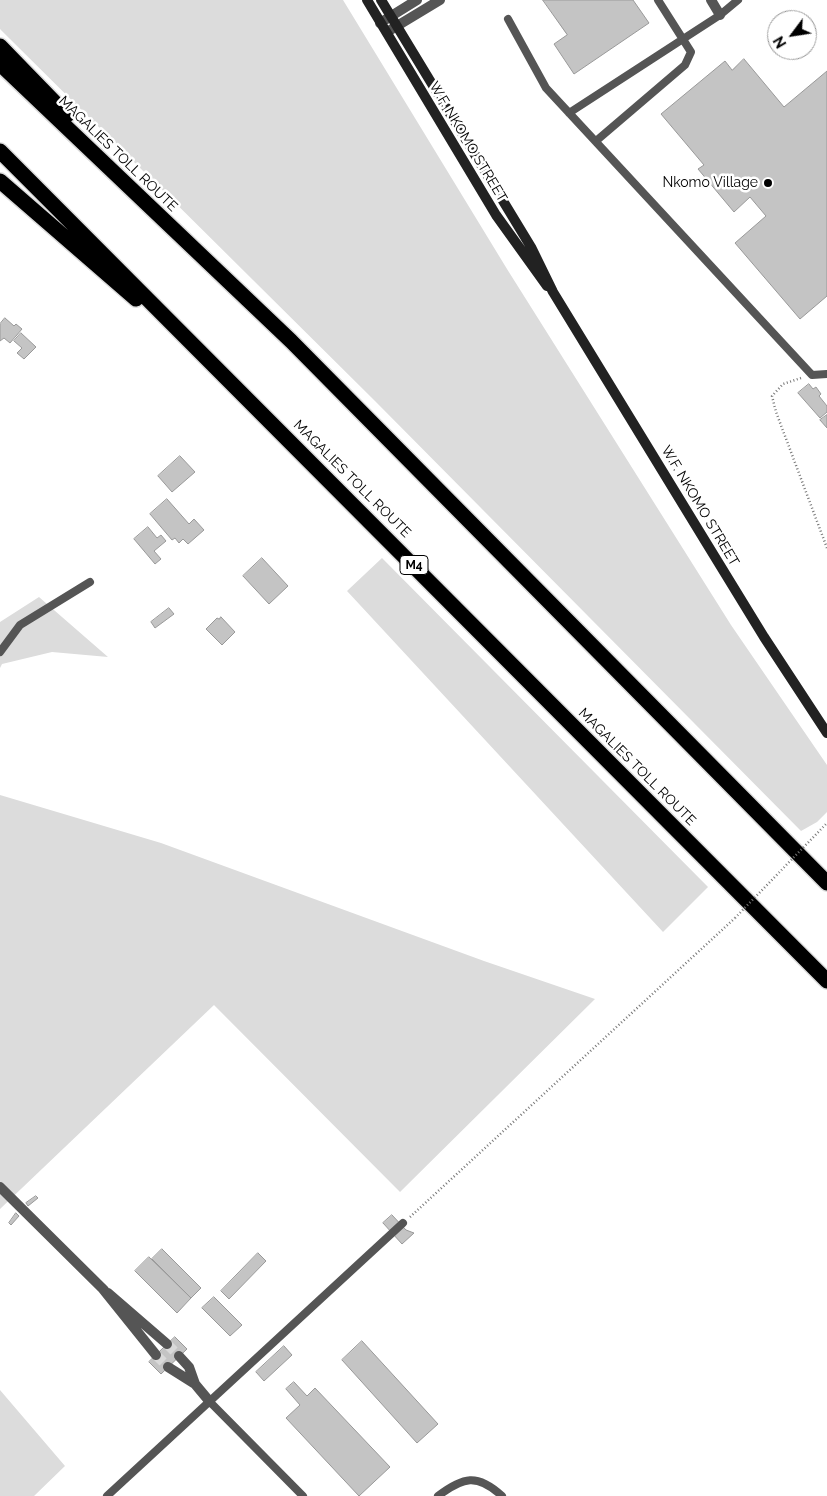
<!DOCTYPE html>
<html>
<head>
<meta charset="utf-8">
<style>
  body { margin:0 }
  #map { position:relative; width:827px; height:1496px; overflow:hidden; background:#fff; font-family:Raleway,sans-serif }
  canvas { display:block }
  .north { position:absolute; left:767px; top:10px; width:50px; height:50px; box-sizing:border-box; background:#fff; border:1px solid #999; border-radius:50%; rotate:239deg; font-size:14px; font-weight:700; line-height:20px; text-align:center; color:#000 }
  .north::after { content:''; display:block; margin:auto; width:18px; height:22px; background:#000; clip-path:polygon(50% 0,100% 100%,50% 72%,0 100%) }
</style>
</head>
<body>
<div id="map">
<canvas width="827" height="1496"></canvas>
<div class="north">N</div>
</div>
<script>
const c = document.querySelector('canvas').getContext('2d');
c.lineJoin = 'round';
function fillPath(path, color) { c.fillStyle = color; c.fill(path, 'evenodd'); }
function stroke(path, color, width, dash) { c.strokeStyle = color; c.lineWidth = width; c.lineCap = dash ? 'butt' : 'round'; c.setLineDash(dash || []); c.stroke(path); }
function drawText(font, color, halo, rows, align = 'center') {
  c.font = font + ' Raleway,sans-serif'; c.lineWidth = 5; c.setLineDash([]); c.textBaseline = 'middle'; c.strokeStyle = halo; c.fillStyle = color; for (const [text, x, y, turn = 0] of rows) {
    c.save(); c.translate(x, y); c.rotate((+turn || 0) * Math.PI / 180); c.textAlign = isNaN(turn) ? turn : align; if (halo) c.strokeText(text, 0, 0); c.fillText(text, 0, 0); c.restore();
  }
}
fillPath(new Path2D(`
  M0,0h343l164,269 224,356 96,140v47l-10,10 -16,9 -426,-430 -365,-362 -10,-10z
  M382,558l326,329 -45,45 -316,-341z
  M39,597l69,60 -56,-5 -50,12 -2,4v-46z
  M0,795l161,48 323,118 111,38 -195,193 -186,-187 -214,204z
  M0,1390l65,76 -31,30h-34z`), '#dcdcdc');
const building = new Path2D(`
  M543,0h90l16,23 -75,51 -20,-30 13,-9z
  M744,59l40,48 43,-36v225l-27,23 -65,-76 31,-27 -16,-19 -16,15 -36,-43 6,-4 -43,-51 64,-53 7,9z
  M5,318l9,8 2,-2 6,5 -12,14 -6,-5 -4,3v-17z
  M21,333l15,14 -12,12 -7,-6 5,-5 -8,-7z
  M809,384l4,5 3,-2 5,7 -2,2 8,10v6l-7,6 -22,-25z
  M827,415v13l-7,-8z
  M180,456l15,16 -23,20 -14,-16z
  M167,499l22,25 5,-5 10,11 -16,14 -5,-5 -4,4 -4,-5 -3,2 -22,-26z
  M148,527l9,11 4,-3 5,6 -12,10 7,8 -6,5 -21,-25z
  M262,558l26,28 -19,18 -26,-28z
  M169,608l5,6 -19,14 -4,-6z
  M221,617l14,15 -13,13 -16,-16 11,-11 2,1z
  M36,1196l2,2 -10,8 -2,-3z
  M16,1213l3,3 -8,9 -2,-2z
  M392,1215l14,15 8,3 -12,11 -19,-21z
  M162,1249l39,39 -10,10 -39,-39z
  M258,1253l8,8 -37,38 -8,-8z
  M149,1257l42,41 -14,15 -42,-42z
  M214,1297l28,28 -12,11 -28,-28z
  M175,1337l12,12 -26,25 -12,-12z
  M362,1341l76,83 -21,19 -75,-83z
  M284,1346l8,9 -28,26 -8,-9z
  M294,1382l13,14 8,-8 75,79 -31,29 -73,-78 14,-13 -14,-16z`);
fillPath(building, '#c4c4c4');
stroke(building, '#999', 1);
stroke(new Path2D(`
  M167,1344l12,12
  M156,1355l12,12`), '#d9d9d9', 10, [10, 5]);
const highway = new Path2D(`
  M0,46l67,69
  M0,64l291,277 536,542
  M0,151l827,830
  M0,181l136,118`);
stroke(highway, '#dbdbdb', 18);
stroke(new Path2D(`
  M801,378l-18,6 -11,12 4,16 51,136
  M410,1217l325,-299`), '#777', 2.5, [1, 2.5]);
stroke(new Path2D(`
  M508,19l38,69 266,287 15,-1
  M569,113l151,-98 18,-15
  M596,141l89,-76 6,-13 -33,-52
  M0,652l20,-27 70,-43
  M210,1402l93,94
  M107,1496l296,-273
  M438,1496c25,-19 39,-23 64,0`), '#555', 8);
stroke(new Path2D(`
  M711,0l9,15
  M380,23l37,-23
  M387,32l53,-32
  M0,1187l103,102 53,66
  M108,1293l59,51
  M179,1356l10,11 6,17
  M168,1367l27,17 15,18`), '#555', 10);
stroke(new Path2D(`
  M367,0l129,215 51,71
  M381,0l150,247 22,45 154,252 57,93 63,96`), '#222', 10);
stroke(highway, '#000', 15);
stroke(new Path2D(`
  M735,918l92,-95`), '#777', 2.5, [1, 2.5]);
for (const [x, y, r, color] of [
  [768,183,5,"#000"]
]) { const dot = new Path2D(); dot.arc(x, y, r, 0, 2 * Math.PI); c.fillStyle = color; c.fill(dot); stroke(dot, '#fff', 2); }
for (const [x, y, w] of [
  [414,565,28]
]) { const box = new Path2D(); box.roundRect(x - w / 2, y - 9.5, w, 19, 4); c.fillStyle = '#fff'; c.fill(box); stroke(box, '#000', 1); }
drawText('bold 12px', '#000', null, [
  ["M4",414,565]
]);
drawText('14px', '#000', '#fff', [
  ["W.F. NKOMO STREET",468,142,59],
  ["MAGALIES TOLL ROUTE",118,154,44],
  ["MAGALIES TOLL ROUTE",352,479,45],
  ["W.F. NKOMO STREET",700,506,59],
  ["MAGALIES TOLL ROUTE",637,767,45]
]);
drawText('14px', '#000', '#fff', [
  ["Nkomo Village",758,183]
], 'right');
</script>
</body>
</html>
